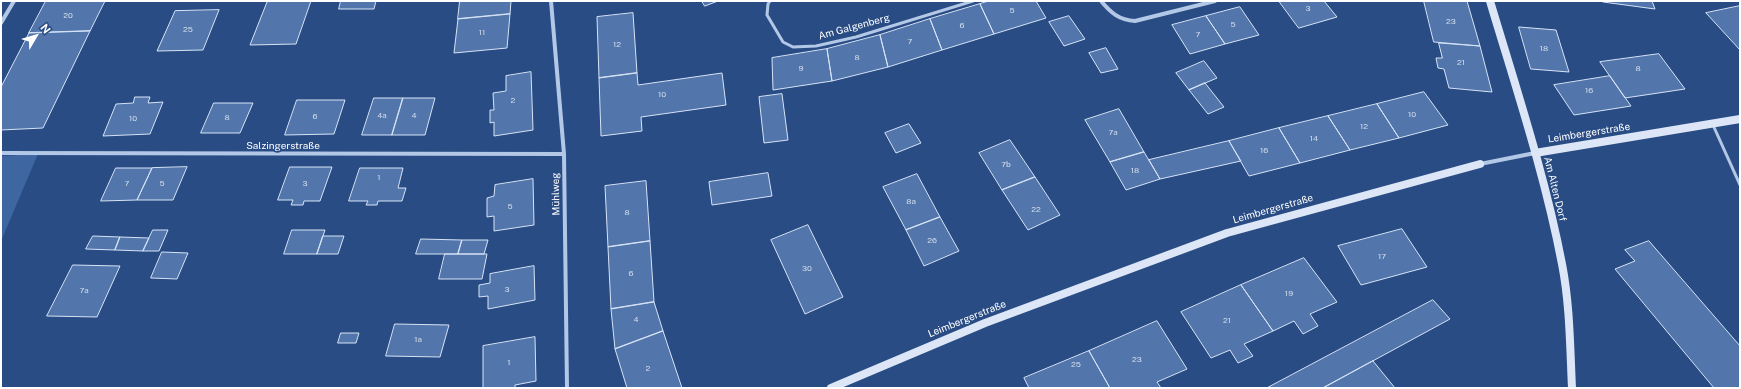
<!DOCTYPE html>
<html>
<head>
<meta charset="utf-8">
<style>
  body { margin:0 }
  #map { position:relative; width:1741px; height:389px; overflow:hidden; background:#294c84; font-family:"Public Sans",sans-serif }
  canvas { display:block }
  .frame { position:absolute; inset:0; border:2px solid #fff; pointer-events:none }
  .north { position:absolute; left:16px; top:16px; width:40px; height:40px; -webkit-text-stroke:3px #294c84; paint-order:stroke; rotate:52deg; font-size:11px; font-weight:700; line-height:16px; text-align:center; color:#fff }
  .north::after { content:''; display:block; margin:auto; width:14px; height:18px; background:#fff; clip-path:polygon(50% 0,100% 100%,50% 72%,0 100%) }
</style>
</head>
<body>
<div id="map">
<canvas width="1741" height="389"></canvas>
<div class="frame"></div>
<div class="north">N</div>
</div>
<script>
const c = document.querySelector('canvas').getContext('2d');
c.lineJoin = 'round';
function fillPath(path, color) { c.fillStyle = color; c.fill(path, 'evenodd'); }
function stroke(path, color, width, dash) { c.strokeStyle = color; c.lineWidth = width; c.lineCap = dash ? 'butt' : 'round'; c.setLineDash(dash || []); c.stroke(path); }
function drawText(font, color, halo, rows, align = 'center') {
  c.font = font + ' "Public Sans",sans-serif'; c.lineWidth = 3.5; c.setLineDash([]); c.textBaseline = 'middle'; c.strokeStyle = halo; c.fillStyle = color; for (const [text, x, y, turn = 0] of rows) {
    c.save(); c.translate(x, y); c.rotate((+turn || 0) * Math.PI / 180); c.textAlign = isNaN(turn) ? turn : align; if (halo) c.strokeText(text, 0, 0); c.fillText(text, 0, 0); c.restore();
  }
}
fillPath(new Path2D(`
  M38,154l-37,87v-85z`), '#3e66a0');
const building = new Path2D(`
  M46,1h59l-15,30 -61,2z
  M311,1l-15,43 -46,1 17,-43z
  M341,1h35l-2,8h-35z
  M460,1h51l-1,13 -52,5z
  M702,1h16l-13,5z
  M989,1h47l10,17 -52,16 -14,-30z
  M1279,1h45l13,16 -38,11z
  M1424,1h43l13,45 -46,-4z
  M1603,1h49l3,8 -52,-7z
  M980,4l14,30 -52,16 -12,-31z
  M1740,6v44l-34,-37z
  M1240,7l19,28 -34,9 -19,-28z
  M219,10l-16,40 -46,1 18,-40z
  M633,13l4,60 -38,5 -2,-61z
  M510,14l-3,34 -53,5 4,-34z
  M1069,16l16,23 -21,7 -15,-24z
  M1206,16l19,28 -35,10 -18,-29z
  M930,19l12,31 -54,17 -8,-32z
  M1519,27l37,3 13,42 -38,-3z
  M90,31l-47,97 -42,2v-43l28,-54z
  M880,35l8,32 -56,14 -5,-32z
  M1439,43l41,3 12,46 -43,-4 -5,-19 -6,-1 -2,-10h6z
  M1106,48l12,21 -17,4 -12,-20z
  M827,49l5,32 -59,9 -1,-32z
  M1659,54l26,35 -60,9 -25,-36z
  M1204,61l13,17 -28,12 -13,-17z
  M531,72l2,58 -39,6v-14l-4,1v-13h4l-1,-17 13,-2v-15z
  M637,73l1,12 84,-12 4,32 -85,12 1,14 -41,5 -2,-58z
  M1610,76l21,30 -57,9 -20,-30z
  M1205,83l19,24 -16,7 -19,-24z
  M1424,92l24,33 -49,13 -22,-34z
  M782,94l6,46 -24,3 -5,-46z
  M135,97h15l-2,6 15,-1 -13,32 -47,2 13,-32 17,-1z
  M374,98h29l-11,37h-30z
  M403,98h32l-10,37h-33z
  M297,100h48l-11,34 -49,1z
  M214,103h39l-13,30h-39z
  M1377,104l22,34 -49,12 -22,-34z
  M1119,109l25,43 -34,10 -25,-42z
  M1328,116l22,34 -50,13 -21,-35z
  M909,124l12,19 -25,10 -11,-20z
  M1279,128l21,35 -51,13 -20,-35z
  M1010,140l25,37 -33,13 -23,-37z
  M1229,141l12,20 -81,18 -11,-19z
  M1144,152l16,27 -34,11 -16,-28z
  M187,167l-14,33h-36l15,-32z
  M290,167h42l-12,34h-16l-1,4h-12l2,-5h-15z
  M116,168h36l-15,32 -36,1z
  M360,168h43l-5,20h8l-4,13h-24l-1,4h-11l2,-4h-19z
  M768,173l4,23 -60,9 -3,-23z
  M917,174l23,43 -34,13 -23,-43z
  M1035,177l25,38 -32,15 -26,-40z
  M533,179l1,46 -40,6v-15l-7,1v-19l7,-2 1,-11z
  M646,181l4,60 -42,6 -3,-61z
  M940,217l19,34 -35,15 -18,-36z
  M808,225l35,72 -38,17 -34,-74z
  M1402,229l25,38 -66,18 -23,-39z
  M153,230h15l-9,21h-16z
  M292,230h33l-8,24h-33z
  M93,236l27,1 -5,13 -29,-1z
  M323,236h21l-6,18h-21z
  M120,237l29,1 -6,13 -28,-1z
  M421,239l41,1 -4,14h-42z
  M462,240h26l-4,14h-26z
  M650,241l4,61 -43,7 -3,-62z
  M1649,241l91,105v42h-26l-99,-119 20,-8 -10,-11z
  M162,252l26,1 -11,26 -26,-1z
  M445,254h42l-5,25h-43z
  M1304,258l33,44 -27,12 8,12 -15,8 -9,-13 -21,10 -32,-46z
  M73,265l47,1 -23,51 -50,-1z
  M534,266l1,34 -47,9v-13l-9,1v-12l11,-2v-9z
  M1241,285l32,46 -29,13 9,12 -15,7 -8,-13 -19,8 -30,-46z
  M1433,300l17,19 -127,69h-56z
  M654,302l9,29 -48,18 -4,-40z
  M1157,321l30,48 -30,13 4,6h-51l-21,-37z
  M395,324l54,1 -9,32 -54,-1z
  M663,331l19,57h-55l-12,-39z
  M341,333h18l-3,10h-18z
  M535,337l1,44 -21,4v3h-32v-42z
  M1089,351l21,37h-81l-5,-10z
  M1373,361l22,27h-72z`);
fillPath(building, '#5276ab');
stroke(building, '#d6e3f6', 1);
stroke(new Path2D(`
  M770,1l-2,3 -1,11 16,27 10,5 23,-1 40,-9 117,-36
  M1713,125l27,60`), '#b3c8e7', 3);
stroke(new Path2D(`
  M551,1l13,153 3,234
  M1101,1c10,12 18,19 34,20l80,-20
  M1,23l13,-22
  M1,153l563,1
  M1480,164l55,-11`), '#b3c8e7', 4);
stroke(new Path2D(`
  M1490,1c26,87 55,174 72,263 8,41 8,83 10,124
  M1535,153l205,-34
  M831,388l154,-65 242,-90 253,-69`), '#dce6f6', 8);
drawText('8px', '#d4ddea', null, [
  ["3",1308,9],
  ["5",1012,11],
  ["20",68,16],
  ["23",1451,22],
  ["5",1233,25],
  ["6",962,26],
  ["25",188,30],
  ["11",482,33],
  ["7",1198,35],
  ["7",910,42],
  ["12",617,45],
  ["18",1544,49],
  ["8",857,58],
  ["21",1461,63],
  ["9",801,69],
  ["8",1638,69],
  ["16",1589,91],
  ["10",662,95],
  ["2",513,101],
  ["10",1412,115],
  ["4a",382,116],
  ["4",414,116],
  ["6",315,117],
  ["8",227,118],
  ["10",133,119],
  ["12",1364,127],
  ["7a",1113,133],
  ["14",1314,139],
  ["16",1264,151],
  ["7b",1006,165],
  ["18",1135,171],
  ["1",379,178],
  ["7",127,184],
  ["5",162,184],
  ["3",305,184],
  ["8a",911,202],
  ["5",510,207],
  ["22",1036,210],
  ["8",627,213],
  ["26",932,241],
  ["17",1382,257],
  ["30",807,269],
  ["6",631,274],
  ["3",507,290],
  ["7a",84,291],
  ["19",1289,294],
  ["4",636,320],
  ["21",1227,321],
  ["1a",418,340],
  ["23",1137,360],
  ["1",509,363],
  ["25",1076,365],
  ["2",648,369]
]);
drawText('10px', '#fff', '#294c84', [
  ["Am Galgenberg",854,27,-15],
  ["Leimbergerstraße",1589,133,-9],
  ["Salzingerstraße",283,146],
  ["Am Alten Dorf",1555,189,76],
  ["Mühlweg",556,194,-91],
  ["Leimbergerstraße",1273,209,-16],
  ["Leimbergerstraße",967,319,-22]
]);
</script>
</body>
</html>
